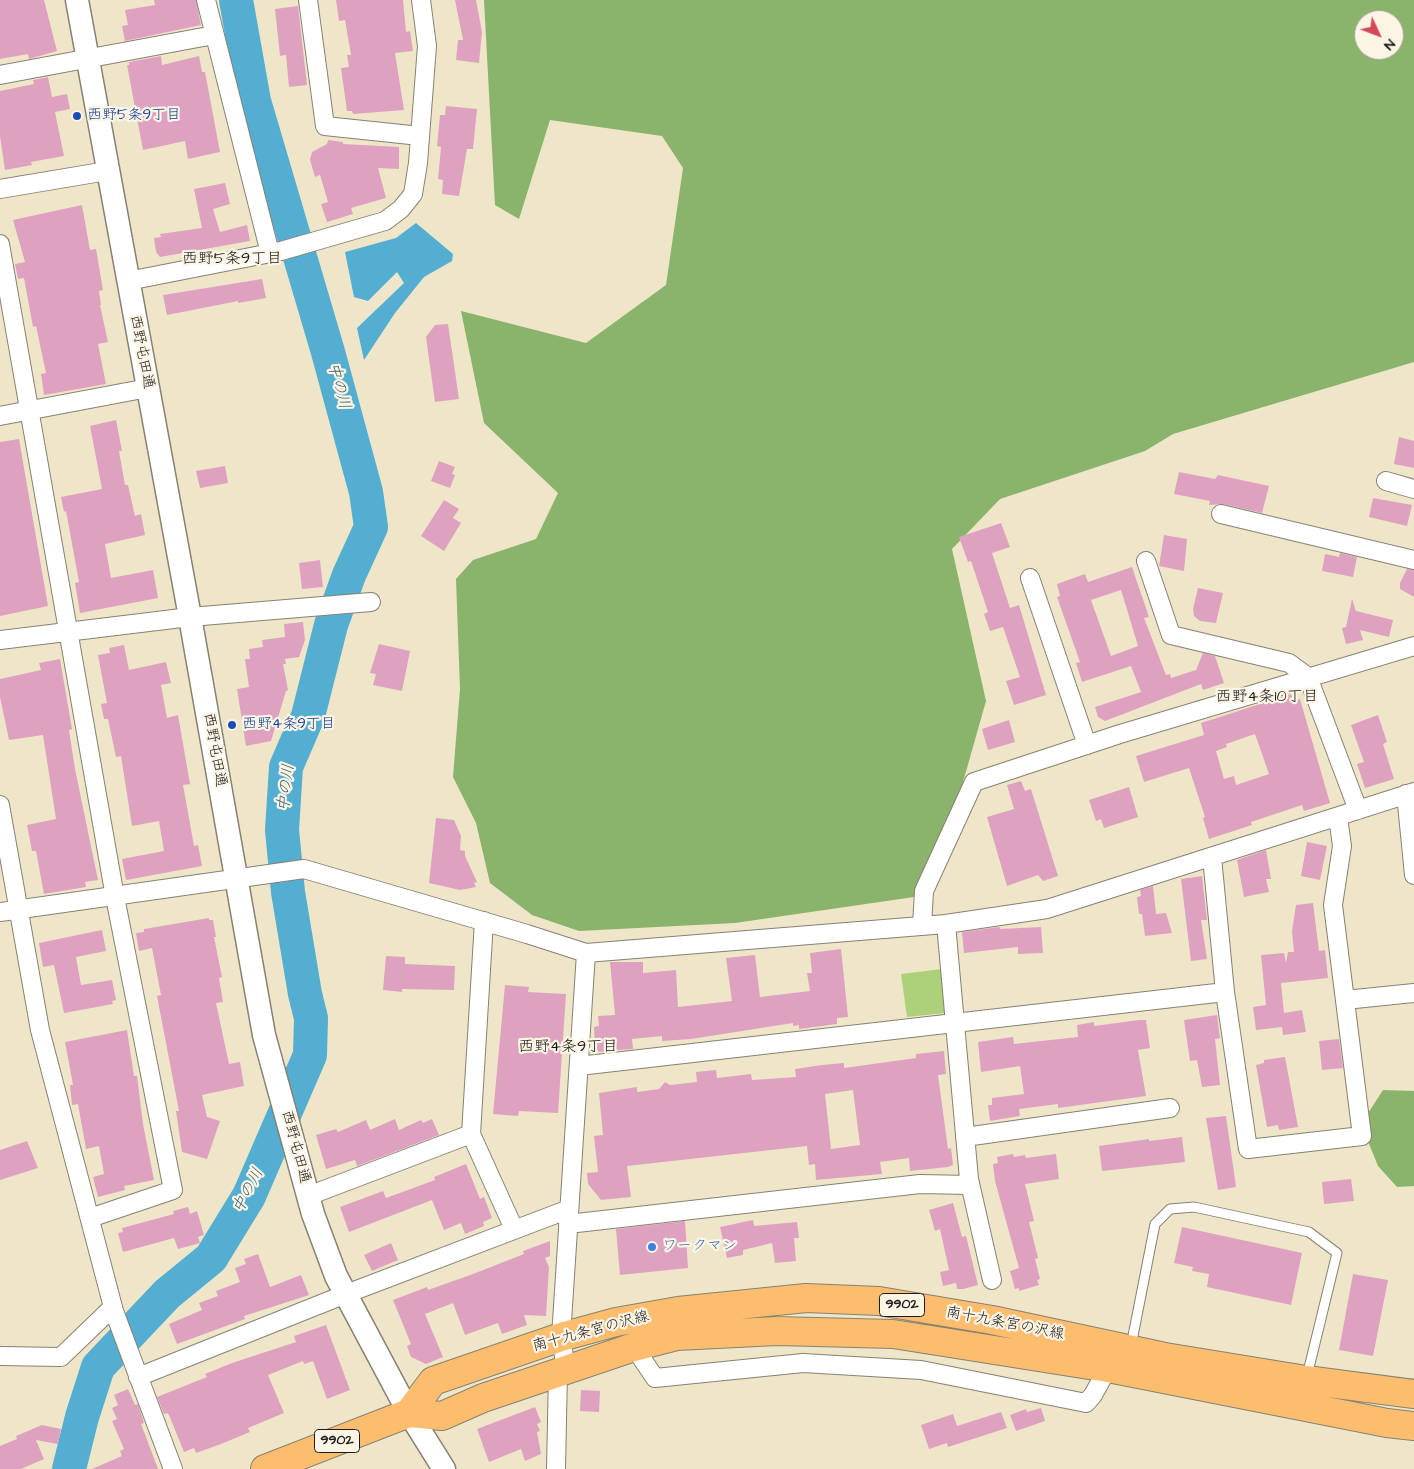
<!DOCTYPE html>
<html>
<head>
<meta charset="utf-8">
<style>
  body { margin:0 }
  #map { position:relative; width:1414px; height:1469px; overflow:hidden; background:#efe6c9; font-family:"Architects Daughter",sans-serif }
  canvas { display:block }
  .north { position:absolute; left:1354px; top:10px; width:50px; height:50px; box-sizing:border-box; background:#fcf5e5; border:1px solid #a29e95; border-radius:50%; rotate:133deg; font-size:14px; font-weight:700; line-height:20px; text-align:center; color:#1c1c1c }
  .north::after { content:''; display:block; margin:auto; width:18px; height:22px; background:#d1495b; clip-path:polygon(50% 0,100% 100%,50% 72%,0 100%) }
</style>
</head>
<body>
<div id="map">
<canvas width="1414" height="1469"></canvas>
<div class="north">N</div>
</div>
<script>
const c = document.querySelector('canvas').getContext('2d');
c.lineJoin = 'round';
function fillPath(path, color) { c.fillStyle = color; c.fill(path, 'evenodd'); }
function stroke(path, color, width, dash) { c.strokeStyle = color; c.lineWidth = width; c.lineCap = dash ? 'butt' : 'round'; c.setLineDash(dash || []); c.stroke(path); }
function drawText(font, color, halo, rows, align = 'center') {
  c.font = font + ' "Architects Daughter","Klee One",sans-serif'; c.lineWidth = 4.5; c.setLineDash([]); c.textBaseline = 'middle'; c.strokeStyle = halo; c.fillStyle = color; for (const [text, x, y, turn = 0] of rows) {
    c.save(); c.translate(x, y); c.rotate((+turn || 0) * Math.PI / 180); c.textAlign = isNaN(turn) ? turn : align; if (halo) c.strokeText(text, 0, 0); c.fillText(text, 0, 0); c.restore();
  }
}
fillPath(new Path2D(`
  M942,969l4,44 -39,4 -6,-43z`), '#add17b');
fillPath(new Path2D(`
  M484,0h930v362l-241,72 -28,17 -145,48 -48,50 34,152 -25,88 -47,108 -179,26 -156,8 -47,-16 -42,-32 -14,-60 -23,-46 7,-88 -4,-110 17,-19 63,-21 22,-46 -74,-70 -23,-112 125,32 80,-58 17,-117 -21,-32 -112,-16 -31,99 -24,-14zM1364,20h30v30h-30z
  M1383,1090l31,1v95l-17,1 -19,-21 -17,-42z`), '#8ab36b');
fillPath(new Path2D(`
  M416,223l37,31 -1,7 -28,16 -29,36 -31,47 -7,-32 47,-45 -7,-11 -29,29 -14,-4 -9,-45 51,-14z`), '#53aed1');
stroke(new Path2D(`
  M69,1469l13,-52 16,-50 69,-73 44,-36 38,-62 61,-141 1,-37 -6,-24 -17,-102 -6,-62 4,-63 22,-51 23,-91 18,-50 22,-48 -5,-35 -38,-140 -74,-251 -18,-101`), '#53aed1', 34);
fillPath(new Path2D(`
  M0,0h44l13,51 -28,8 -1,-5 -28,5z
  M154,0h42l5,25 -76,16 -3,-15 6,-1 -3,-15 30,-5z
  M336,0h67l3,32 4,-1 3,20 -18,2 9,57 -51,4 -1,-3h-5l-6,-43 8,-1 -2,-12h4l-6,-35 -6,1z
  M455,0h21l6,32 -3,31 -23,-3 2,-20h5z
  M298,6l9,79 -18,2 -3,-32 -6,1 -5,-47z
  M161,56l1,9 37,-9 3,16h3l15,80 -32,7 -3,-18 -42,9 -16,-85h2v-3z
  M48,77l4,20 15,-3 3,15 -15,3 9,44 -33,6 1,3 -27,5 -5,-34v-45l34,-7 -1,-4z
  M446,106l31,3 -4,40h-6l-8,47 -17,-2 1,-14 -5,-1 3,-32 -4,-1 3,-31h5z
  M328,140l15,2v2l56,3v22l-21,-1 8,30 -35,10 2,6 -26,8 -6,-18 7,-2 -8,-27 -5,2 -5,-17 2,-8 15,-8z
  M225,183l5,21 -17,5 7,23 27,-7 3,16 -90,16 -4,-5 -2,-14 7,-1 -1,-3 42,-6 -8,-39z
  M82,205l8,45 6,-1 7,41 -4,1 2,14h-1l8,37 -10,2 8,40 -62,11 -3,-21 5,-1 -10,-47 -3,1 -9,-49 -6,1 -3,-15 10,-2 -12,-42z
  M262,279l4,19 -28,5v-2l-71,14 -4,-20z
  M448,324l11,75 -24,3 -9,-65 9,-12z
  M116,420l6,31h-3l6,34h3l7,31 6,-2 4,21 -40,9 6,34 42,-8 5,28 -78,15 -5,-30 4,-1 -13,-71 -2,1 -3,-15 41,-8 -12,-63z
  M1399,437l15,4v27l-20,-4z
  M19,439l29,167 -48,10v-174z
  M439,461l16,6 -3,7 3,1 -5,13 -19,-7z
  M225,466l3,17 -28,5 -4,-17z
  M1179,472l36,7 3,-4 51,11 -7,27 -39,-9 -14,1 1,-4 -36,-7z
  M1373,498l39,7 -5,21 -38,-9z
  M444,500l15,9 -6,9 8,5 -17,28 -23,-15z
  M1001,523l9,24 -18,6 18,55 9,-3 27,90 -32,10 -8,-24 14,-4 -17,-50 -13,4 -6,-17 4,-2 -17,-51 -3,1 -9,-25z
  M1164,535l23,4 -3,32 -25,-5z
  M1340,553l17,4 -4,20 -31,-6 3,-17 14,3z
  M320,560l3,27 -21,2 -3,-26z
  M1132,567l17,50 -5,1 22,57 4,-1 1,4 25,-8 7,-17 12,3 9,27 -21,7 -2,-6 -96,37 -7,-4 -3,-10 46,-15 -10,-26 -49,16 -6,-19 4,-1 -23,-65 3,-1 -3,-12 28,-10 3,8zM1121,590l17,56 -27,10 -20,-56z
  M1407,569l7,1v27l-14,-8v-6z
  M1198,588l25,5 -7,30 -16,-2 -6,-5 -1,-7z
  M1352,599l4,12 37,9 -4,17 -29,-7 3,10 -17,4 -4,-16 4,-1z
  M303,622l2,18 -6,17 -14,2 1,5h-3l5,26 -2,1 -15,50 -25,5 -9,-57 12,-2 -4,-28h5l-1,-10 14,-2 -1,-7 23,-3 -1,-13z
  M379,644l31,7 -8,40 -29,-6 3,-11 -6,-1z
  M124,645l5,25 37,-8 5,21 -10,2 6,33 11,-3 12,69 -7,1 11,61 4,-1 4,21 -76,14 -4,-21 42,-8 -5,-30 -27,5 -11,-70 -5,1 -8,-38h-4l-3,-15 6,-1 -9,-48 12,-2 -1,-5z
  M60,659l12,70 -3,1 6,39 23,111 -13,2 1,5 -42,7 -8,-43h-4l-5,-26 29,-6 -13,-84 -34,5 -9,-43v-18l41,-9 -2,-7z
  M1291,694l2,7 7,-2 30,104 -26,8 -2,-6 -51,17 1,3 -43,14 -6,-21 2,-1 -16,-49 -45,14 -8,-26 68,-21 -3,-12zM1255,734l14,40 -33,11 -2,-9 -10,3 -8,-28 11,-4 -1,-3z
  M1378,715l9,27 -4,2 11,35 -29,9 -8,-24 7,-2 -13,-37z
  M1009,720l6,22 -27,8 -6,-21z
  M1021,781l4,10 6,-2 27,87 -15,5 -5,-6 -31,11 -20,-69 27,-8 -7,-24z
  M1129,787l9,30 -34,11 -3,-9 -5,2 -7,-21z
  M436,818l18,2 7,16 -1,14 5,1v5l12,26 -3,1 2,4 -16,3 -31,-7z
  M1307,842l20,4 -7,34 -19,-4z
  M1266,850l5,29h-5l3,13 -25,5 -7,-37z
  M1202,876l5,44h-6l6,39 -16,2 -10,-82z
  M1153,886l3,28 10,-1 6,20 -27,3 -3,-22h-3l-2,-17 4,-1 -1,-6z
  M1313,903l6,48 6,-1 3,28 -47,5 3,30 18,-3 4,22 -23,3 -1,-8 -26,3 -3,-23 13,-2 -5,-50 23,-2 2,10 2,-11h6l-2,-21 4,-26z
  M209,918v2h4l3,17h-2l8,40 -3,1 4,24 -7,1 13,61 11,-2 4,24 -42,9 5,22 13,4 -13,38 -25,-7 -6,-41h3l-22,-115 4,-1 -9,-47 -13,3 -3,-18 8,-1v-3z
  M999,927l1,2 41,-2 2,26 -25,1v-7l-54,6 -2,-21z
  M102,930l4,21 -30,6 5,28 31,-5 4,20 -4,1 1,3 -49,9 -10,-48 -11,2 -4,-24z
  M841,949l7,68 -11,1v6l-38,5v-4l-6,1v-3l-102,16 -29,2v-5l-30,3 1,10 -14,1 -20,2 -4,-5 -1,-20 5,-1 -1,-10 17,-1 -5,-53h33v11l33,-3 2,37 54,-6 -6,-43 29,-3 5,42 50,-6 -3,-18h5l-2,-20z
  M386,956l19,1v7l50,2 -1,24 -52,-1v3l-19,-2z
  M505,985l24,2 -1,5 38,2 -8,119 -39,-2 -1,5 -25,-2z
  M1217,1015l3,23 -5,1 5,46 -18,2 -5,-27 -7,1 -6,-41z
  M1139,1020h7l4,28 -12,2 8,46 -88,12v-4l-39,5 1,7 -30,5 -2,-16h4v-7l32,-4 -4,-28 -39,6 -3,-30 35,-5 1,7 64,-7 -1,-12 17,-3v4z
  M127,1030l7,46h3l6,48 11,56 -30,6 1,4 -27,7 -5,-20 11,-3 -5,-28 -13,3 -8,-45 -6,1 -2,-20h3l-8,-43z
  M1339,1039l4,29 -21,2 -3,-29z
  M944,1051l2,23 -8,1 10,74 3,-1 2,17 -5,2 -38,4 -1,-13 -29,4 2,12 -66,6 -1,-16 -6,1 -2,-19 -180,20 4,31 -30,3 -13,-16 -1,-11 11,-1 -4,-36 9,-1 -4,-42 38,-6v5l22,-3 6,-7 5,3 27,-3 -1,-10 20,-2 1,8 34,-4 1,6 44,-3 -1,-8 27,-4 22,-2v5l72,-10v-4zM853,1090l7,55 -29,4 -6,-55z
  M1285,1057l13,70 -19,3 -1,-5 -11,2 -11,-62 8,-2v-3z
  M1226,1116l10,71 -18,3 -12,-72z
  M395,1119l4,11 22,-10 2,3 9,-4 7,16 -82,31 -2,-6 -29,9 -10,-34 20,-6 2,3 28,-12 4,10z
  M1182,1137l3,25 -83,9 -3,-25 50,-7v2z
  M27,1141l11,27 -38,12v-30z
  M1013,1154l1,3 11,-2 1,3 30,-4 3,25 -34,5 9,37 -5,1 9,36 -3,1 5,20 -3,1 2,5 -20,6v-3l-4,1 -5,-18 9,-3 -24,-87 -2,-17 5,-1 -1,-6z
  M466,1164l14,35 4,-2 8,21 -9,4 1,4 -19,8 -4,-11 -17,7 -12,-30 -83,32 -9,-25 43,-16 3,7 49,-18 -1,-3z
  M1351,1179l3,22 -30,3 -2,-22z
  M953,1203l9,34 4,-1 12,49 -15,4h-6l-1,-6 -13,3 -3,-14 9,-2 -9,-41 -5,2 -6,-21z
  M188,1207l2,7 7,-3 7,24 -6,2 2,6 -22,6 -4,-11 -51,14 -5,-19 5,-1 -1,-4 52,-14 -1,-3z
  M753,1220l1,6 43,-4 2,16h-5l2,23 -21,2 -3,-20 -29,7v5l-16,3 -7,-31z
  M685,1221l3,47 -68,7 -4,-46z
  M1182,1227l120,26 -11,52 -84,-18 2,-13 -17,-3 1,-4 -19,-4z
  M550,1241v15l-5,2 4,9 -3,49 -22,-1 3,10 -25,9 -4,-11 -33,12 -12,-32 -28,11 18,43 -17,7 -15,-7 -4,-11 4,-2 -18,-44 34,-13 1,3 45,-16 51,-20 -1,-3z
  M391,1243l7,17 -26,11 -8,-16z
  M258,1254l12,33 31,-12 8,20 -65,21 1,3 -68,25 -8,-20 33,-14 -3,-7 19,-7 -2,-5 24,-9 -5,-14 11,-4 -2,-5z
  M1353,1274l35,6 -15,76 -34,-6z
  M326,1325l24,65 -23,9 -14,-38 -9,3 -1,-3 -35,14 16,38 -36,15 2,4 -29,12 -25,9 -2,-5 -10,4 -15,-37 -2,-2 -3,1 -7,-17 50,-20 -2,-3 27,-11 64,-21 -2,-6z
  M128,1389l7,16 3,-1 6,19 -3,1 17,45h-66l30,-13 -2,-5 4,-2 -12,-28 5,-2 -5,-11 6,-3 -4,-10z
  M581,1390l19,1 -1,21 -19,-1z
  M535,1407l6,15 -4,2 3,7 -3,1 4,22 -16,7 -4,-12 -32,13 -12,-33z
  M1041,1408l4,13 -29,10 -6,-16 16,-6 1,3z
  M1001,1412l6,16 -59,19 -1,-4 -18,6 -8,-24 32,-11 4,12z
  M42,1425l19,4 -3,15 -22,-4 8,19 -23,10h-21v-23l17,-7 -1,-3z`), '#dea2c0');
const service = new Path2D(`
  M1131,1346l24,-122 15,-15 24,-2 115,25 28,21 -30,123`);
const minor = new Path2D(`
  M206,0l64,253
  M308,0l17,126 95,10
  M0,75l214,-40
  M0,189l107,-18
  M0,244l115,653 58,293 -83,28
  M128,281l153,-30 104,-30 16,-12 12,-15 5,-31 9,-117 -6,-46
  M0,416l148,-28
  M1386,481l28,8
  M1221,514l193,46
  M1146,561l25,74 118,28 19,14 50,133
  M1030,578l57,167
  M0,640l190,-23 181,-15
  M1406,794l8,81
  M0,805l40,225 74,281 59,158
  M1212,857l13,135 23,157 114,-13 -29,-231 9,-59 -4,-29
  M0,912l304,-43 223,65 59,19 360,-29 101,-15 367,-117
  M484,921l-13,213 43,95
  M946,924l23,255 23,101
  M922,926l2,-35 50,-109 146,-48 294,-88
  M1345,1000l69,-7
  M579,1066l646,-74
  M965,1137l205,-29
  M308,1196l163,-62
  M568,1224l352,-40 50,1
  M634,1347l21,31 148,-15 118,7 165,33 7,-8 15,-27
  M0,1356l61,1 52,-50
  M566,1370l-5,-33 25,-384
  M138,1377l208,-83 223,-85
  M556,1469l2,-97`);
const tertiary = new Path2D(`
  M77,0l113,617 74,418 49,179 23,62 73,137 35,56`);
const primary = new Path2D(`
  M409,1413l24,-32 128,-44 55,-15 62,-11 128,-13 73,3 113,19 173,37 141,23 108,14
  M265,1469l144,-56 33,3 41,-18 151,-51 43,-11 100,-5 116,3 215,34 279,55 27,3`);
stroke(service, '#868172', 11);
stroke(minor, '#868172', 20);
stroke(tertiary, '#868172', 25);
stroke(primary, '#868172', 30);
stroke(service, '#fff', 9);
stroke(minor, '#fff', 18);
stroke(tertiary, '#fff', 22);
stroke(primary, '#fcbd6f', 28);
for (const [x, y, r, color] of [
  [77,116,5,"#1a4fb4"],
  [232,725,5,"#1a4fb4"],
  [652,1247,5,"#3f7fe0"]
]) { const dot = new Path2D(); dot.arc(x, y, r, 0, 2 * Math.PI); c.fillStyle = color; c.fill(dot); stroke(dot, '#fcf5e5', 2); }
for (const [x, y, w] of [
  [902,1305,45],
  [337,1441,45]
]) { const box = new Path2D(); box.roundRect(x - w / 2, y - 11.5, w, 23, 4); c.fillStyle = '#fcf5e5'; c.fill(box); stroke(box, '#1c1c1c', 1); }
drawText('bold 14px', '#1c1c1c', null, [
  ["9902",902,1305],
  ["9902",337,1441]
]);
drawText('15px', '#164399', '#fcf5e5', [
  ["西野5条9丁目",87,116],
  ["西野4条9丁目",242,725]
], 'left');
drawText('15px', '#1c1c1c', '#fcf5e5', [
  ["西野屯田通",141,352,79],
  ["西野屯田通",214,750,80],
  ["西野屯田通",295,1147,75],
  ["南十九条宮の沢線",1005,1324,11],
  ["南十九条宮の沢線",591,1332,-15]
]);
drawText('15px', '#366cbe', '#fcf5e5', [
  ["ワークマン",662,1247]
], 'left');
drawText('16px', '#1c1c1c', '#fcf5e5', [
  ["西野5条9丁目",232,260],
  ["西野4条10丁目",1267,698],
  ["西野4条9丁目",568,1048]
]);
drawText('italic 16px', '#355e6d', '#fcf5e5', [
  ["中の川",338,386,75],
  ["中の川",287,788,-83],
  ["中の川",249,1191,-63]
]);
</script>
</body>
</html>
